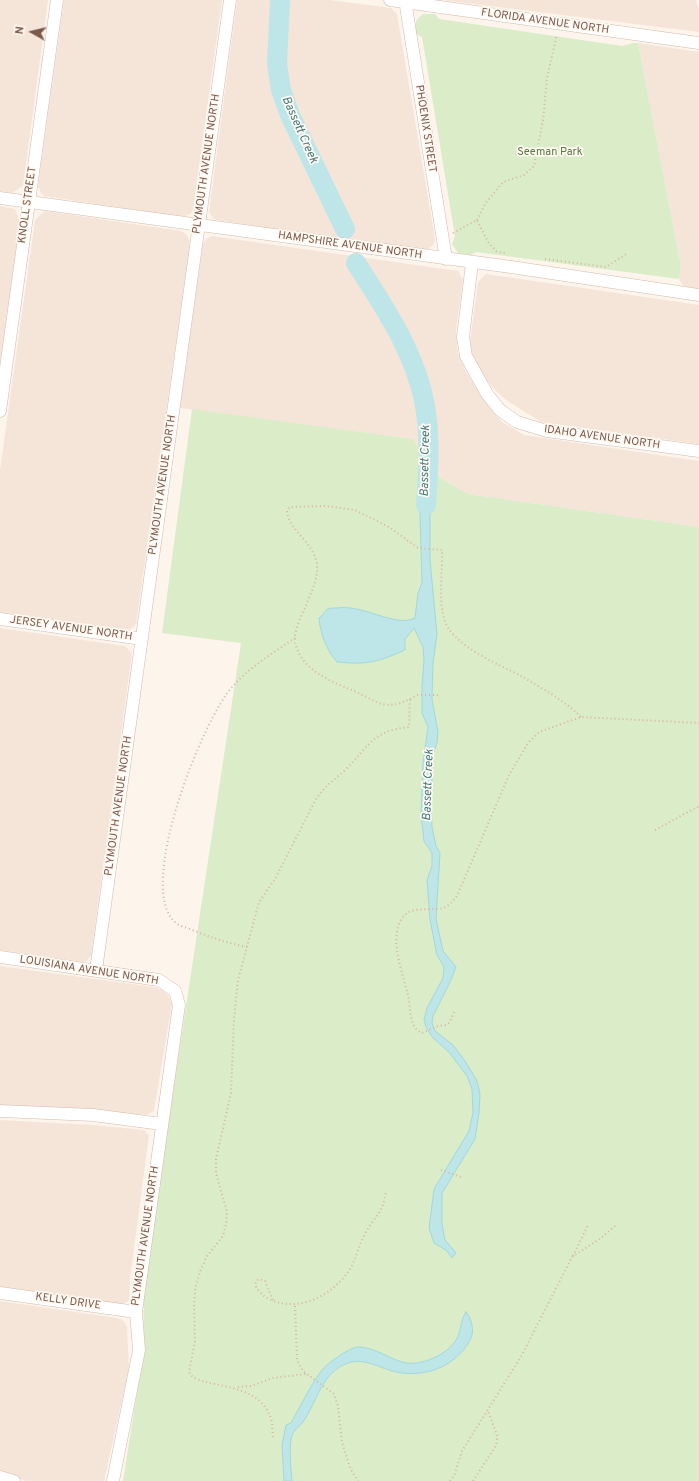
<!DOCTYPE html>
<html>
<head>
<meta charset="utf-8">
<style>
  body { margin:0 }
  #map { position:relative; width:699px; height:1481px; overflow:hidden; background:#fdf4eb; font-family:Overpass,sans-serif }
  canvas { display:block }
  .north { position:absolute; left:12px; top:12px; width:40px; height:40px; -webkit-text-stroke:3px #fff9f2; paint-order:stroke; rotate:278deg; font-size:11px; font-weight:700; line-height:16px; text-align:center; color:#7a584c }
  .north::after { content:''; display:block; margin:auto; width:14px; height:18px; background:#7a584c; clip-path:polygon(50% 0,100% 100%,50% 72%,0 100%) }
</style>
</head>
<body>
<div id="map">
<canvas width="699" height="1481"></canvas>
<div class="north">N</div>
</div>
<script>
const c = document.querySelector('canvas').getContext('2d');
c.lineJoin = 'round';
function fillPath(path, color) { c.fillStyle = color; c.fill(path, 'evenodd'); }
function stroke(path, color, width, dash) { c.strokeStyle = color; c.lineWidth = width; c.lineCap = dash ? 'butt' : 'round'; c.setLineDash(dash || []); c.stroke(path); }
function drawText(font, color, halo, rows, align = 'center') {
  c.font = font + ' Overpass,sans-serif'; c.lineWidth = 3.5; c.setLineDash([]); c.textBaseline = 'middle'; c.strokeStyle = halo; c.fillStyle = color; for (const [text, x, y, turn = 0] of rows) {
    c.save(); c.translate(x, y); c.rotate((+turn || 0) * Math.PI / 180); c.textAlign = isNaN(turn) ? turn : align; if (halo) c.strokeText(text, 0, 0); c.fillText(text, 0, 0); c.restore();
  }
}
fillPath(new Path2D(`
  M0,0h48l-25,186 -11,7 -12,-2z
  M64,0h158l-29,210 -3,4 -8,3 -138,-21 -3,-3 -3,-7z
  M237,0h93l61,8 6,6 38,225 -2,6 -7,6 -210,-31 -4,-3 -3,-5z
  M442,0h254l3,10v22z
  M638,43l61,9v238l-14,-2 -6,-9 2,-13z
  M0,206l15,3 5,13 -20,143z
  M45,211l136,20 6,4 3,8 -54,381 -5,5 -6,1 -125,-18v-142l35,-250z
  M212,236l246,35 5,9 -7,50 2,23 8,19 20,31 16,19 22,13 175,26v66l-231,-33 -29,-17 -26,-38 -233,-31 23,-164 3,-5z
  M486,274l213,31v139l-158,-22 -35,-22 -14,-13 -11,-15 -9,-18 -2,-13 8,-59z
  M0,628l125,18 7,7 -41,302 -4,5 -5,3 -82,-13z
  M0,966l154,21 8,3 6,5 4,8 -18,108 -8,4 -64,-6 -82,-3z
  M0,1120l93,5 51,5 5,5 -19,144 -1,20 -2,3 -5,2 -122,-17z
  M0,1301l117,17 7,3 3,6 2,42 -25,112h-78l-26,-9z`), '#f5e5d9');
fillPath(new Path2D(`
  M423,14h12l4,5 183,27 11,-3h5l43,223 -2,13 -203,-27 -5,3 -13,-2 -6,-9 3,-8 -33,-199 -6,-3c-2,-10 -1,-14 7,-20z
  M192,409l221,30 26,38 29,17 231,33v954h-576l20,-126 1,-71 97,-641 -79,-10z`), '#daecc8');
const water = new Path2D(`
  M424,478l12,3 -6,28v51l7,74 -4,29 -1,36 6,33 -1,11 -4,11 -2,50 1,23 4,19 4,7 -4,66 7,32 13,16 -6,15 -17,34 -1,7 3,8 18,14 12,16 12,20 3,13 -1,19 -4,26 -33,54v31l3,16 11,13 -4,5 -6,-8 -12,-7 -5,-15 5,-39 35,-58 4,-18 -1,-24 -5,-13 -18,-24 -16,-14 -7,-11 -2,-8 3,-11 16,-30 1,-11 -7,-12 -7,-35 -3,-40 5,-14v-13l-8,-12 -3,-27 2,-51 5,-36 -6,-14v-27l2,-26 -1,-13 -9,-19 -9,11v11c-28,12 -37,15 -68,12 -10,-11 -17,-29 -18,-44 3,-2 6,-7 9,-9 2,-1 7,-1 9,-1 27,-4 58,20 78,10l3,-25 4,-10 -2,-69z
  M466,1312c6,7 9,20 4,28 -15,28 -48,39 -78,31 -13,-4 -27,-12 -41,-9 -29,8 -33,38 -48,60 -2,3 -8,7 -10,11 -5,10 -2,36 -1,48h-8l-2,-36 4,-20 5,-2c8,-14 25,-49 36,-58 7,-6 22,-17 31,-18 16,0 30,11 44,15 15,5 40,-5 50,-17 10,-9 7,-23 14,-33z`);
fillPath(water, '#bee6e8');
stroke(water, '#a3d8da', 1);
stroke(new Path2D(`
  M280,1l-3,63 4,26 9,25 55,114
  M356,263c31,48 65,98 71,157 3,28 1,57 -1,85`), '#bee6e8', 20);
const street = new Path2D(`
  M390,0l309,43
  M405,0l41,259
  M0,198l511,69 188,28
  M472,263l-9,74 3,19 21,38 13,16 17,12 30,9 152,20
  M0,411l57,-411
  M0,619l142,20
  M0,957l159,23 16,11 4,14 -43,307 3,38 -26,131
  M96,970l134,-970
  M0,1111l93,4 69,9
  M0,1293l136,19
  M0,1477l14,4`);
stroke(street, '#d1baaf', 13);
stroke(new Path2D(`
  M477,220l8,-16 18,-22 21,-7 10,-9 9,-46 4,-42 10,-44
  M453,233l24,-13 11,22 9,10 8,1
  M545,259l61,8 22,-14
  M410,699l8,-4h19l3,3
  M655,830l44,-24
  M247,947c-20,-4 -38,-10 -57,-18 -5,-2 -11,-3 -14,-6 -42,-33 27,-205 57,-237 17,-19 40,-33 62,-48
  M454,1012l-4,10 -4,3 -8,1 -16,7c-14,-6 -11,-26 -14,-38 -5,-21 -19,-55 -7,-75 9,-16 28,-8 42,-12 6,-2 10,-7 14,-12l52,-121 19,-32 11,-11 42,-15 118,6
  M441,1170l20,7
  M573,1256l15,-31
  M273,1300l-8,-19 -6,-2 -3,2c-2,6 3,11 8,15 29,19 66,2 84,-24 8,-11 10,-25 16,-36 10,-21 19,-20 22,-46
  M295,1306l2,54 6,11 31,23 4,12 4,36 8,26 8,13
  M238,1387l13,-1 22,-8 33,-4
  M273,1437c-1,-6 0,-13 -2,-18 -12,-41 -75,-29 -82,-47l6,-31 -1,-38 2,-18 5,-16 6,-13 16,-20 3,-12 1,-12 -11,-39v-14l15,-66 3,-74 4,-39 21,-78 16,-23 41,-80c8,-12 18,-19 28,-28 25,-24 27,-40 65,-44l1,-28c-26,13 -33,2 -56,-8 -21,-9 -50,-19 -58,-45 -4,-11 4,-28 9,-38 5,-14 13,-27 12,-43 -2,-22 -29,-35 -30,-54l3,-4 36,-1 29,4 34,17 29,21 24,2c1,22 -4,46 2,68 7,28 55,46 79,59 20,12 42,24 58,40
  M450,1481l4,-5 8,-25 60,-96 50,-98 29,-19 14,-12
  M473,1481l22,-34 2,-6v-6l-9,-24`), '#d9b3a4', 2, [1, 3]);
stroke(street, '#fff', 12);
drawText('11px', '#7a584c', '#fff9f2', [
  ["FLORIDA AVENUE NORTH",545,22,8],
  ["PHOENIX STREET",425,129,81],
  ["PLYMOUTH AVENUE NORTH",207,164,-82],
  ["KNOLL STREET",28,205,-82],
  ["HAMPSHIRE AVENUE NORTH",350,246,8],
  ["IDAHO AVENUE NORTH",602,438,8],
  ["PLYMOUTH AVENUE NORTH",163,485,-82],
  ["JERSEY AVENUE NORTH",71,629,8],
  ["PLYMOUTH AVENUE NORTH",119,806,-82],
  ["LOUISIANA AVENUE NORTH",89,971,9],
  ["PLYMOUTH AVENUE NORTH",146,1236,-82],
  ["KELLY DRIVE",68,1302,8]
]);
drawText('11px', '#577a41', '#fff9f2', [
  ["Seeman Park",550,153]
]);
drawText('italic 12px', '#3e7b7e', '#fff9f2', [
  ["Bassett Creek",299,130,66],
  ["Bassett Creek",426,461,-89],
  ["Bassett Creek",429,785,-88]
]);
</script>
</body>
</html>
